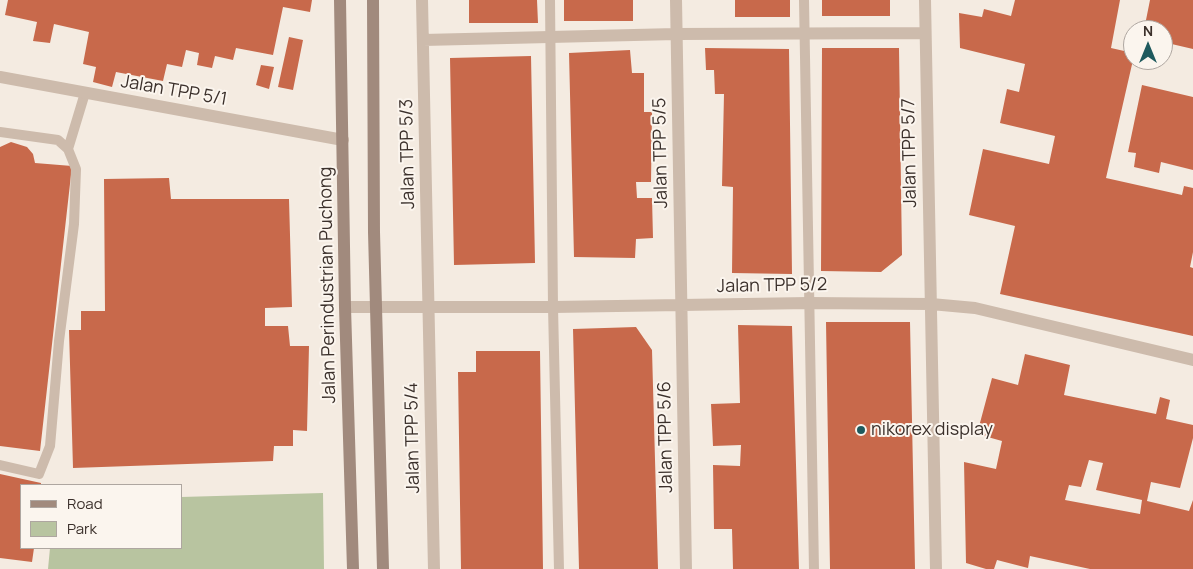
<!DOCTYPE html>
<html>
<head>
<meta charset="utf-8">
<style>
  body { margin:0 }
  #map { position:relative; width:1193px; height:569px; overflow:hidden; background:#f4ebe1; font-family:Manrope,sans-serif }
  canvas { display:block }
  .legend { position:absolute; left:20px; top:484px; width:162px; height:65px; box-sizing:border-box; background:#fbf5ee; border:1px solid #aea6a0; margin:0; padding:6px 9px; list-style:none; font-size:15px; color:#3b302b }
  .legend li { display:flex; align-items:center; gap:10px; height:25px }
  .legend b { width:25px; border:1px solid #aea6a0 }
  .north { position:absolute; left:1123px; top:20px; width:50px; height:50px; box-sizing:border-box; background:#fbf5ee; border:1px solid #aea6a0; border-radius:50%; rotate:0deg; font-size:14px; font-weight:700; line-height:20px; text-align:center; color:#3b302b }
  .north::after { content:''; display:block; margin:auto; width:18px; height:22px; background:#1f5a5e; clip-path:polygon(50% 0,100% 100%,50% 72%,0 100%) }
</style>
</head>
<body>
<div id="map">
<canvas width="1193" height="569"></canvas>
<ul class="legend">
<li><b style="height:6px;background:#a18a7d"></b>Road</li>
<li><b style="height:14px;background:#b8c4a0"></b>Park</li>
</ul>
<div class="north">N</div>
</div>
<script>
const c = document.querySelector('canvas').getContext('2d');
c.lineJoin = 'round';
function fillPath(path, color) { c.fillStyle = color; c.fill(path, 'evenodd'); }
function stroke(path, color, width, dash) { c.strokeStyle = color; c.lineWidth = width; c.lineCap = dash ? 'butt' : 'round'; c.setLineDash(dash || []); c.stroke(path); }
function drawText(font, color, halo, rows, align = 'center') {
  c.font = font + ' Manrope,sans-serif'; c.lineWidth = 4; c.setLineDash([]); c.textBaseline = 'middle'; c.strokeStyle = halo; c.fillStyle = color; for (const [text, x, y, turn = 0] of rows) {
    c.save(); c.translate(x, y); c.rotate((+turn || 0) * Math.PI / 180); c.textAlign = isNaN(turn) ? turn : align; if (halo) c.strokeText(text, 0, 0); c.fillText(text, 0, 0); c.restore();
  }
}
fillPath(new Path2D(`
  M323,493l1,76h-276l2,-21h131v-51z`), '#b8c4a0');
fillPath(new Path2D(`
  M8,0h304l-2,12 -27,-5 -10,48 -37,-7 -3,12 -18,-4 -3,12 -15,-3 2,-12 -13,-3 -4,17 -15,-3 -4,17 -47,-9 -4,15 -19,-5 3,-15 -13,-3 6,-32 -35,-8 -4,19 -17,-2 4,-19 -32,-7z
  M469,0h68l1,23h-69z
  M564,0h69v21h-69z
  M735,0h55v17h-55z
  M822,0h68v16h-68z
  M1015,0h105l-9,48 22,5v7l-27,118 76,17 2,-9 9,2v64l-3,15 3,1v68l-193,-42 15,-68 -46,-11 14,-66 66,15 6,-28 -55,-13 7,-34 12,3 6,-28 -65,-16 -1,-35 23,4 2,-8 27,7z
  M1150,0h43v49l-30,-7v-12h-19z
  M289,37l14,3 -10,50 -15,-3z
  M705,48l84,1 3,225 -60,-1 1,-86 -11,-1 2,-92h-9l-1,-24h-8z
  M822,48h77l3,207 -21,17 -60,-1z
  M630,50l2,23h12v39h8l-1,70h-15l1,16h15l1,40 -17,1 -1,19 -61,-1 -5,-204z
  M531,56l4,207 -81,2 -4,-207z
  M261,65l13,2 -5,22 -13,-4z
  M1142,85l51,12v73l-32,-8 -2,11 -25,-6 2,-14 -8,-1z
  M11,142l16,5 6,7 2,9 37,3 -32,285 -40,-5v-299z
  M169,178l2,21h118l3,108 -27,1v18h23l2,20h19l-2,85 -14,-1v16h-19l-1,15 -200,7 -4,-138h12v-19h24l-1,-132z
  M826,322h84l5,247h-85z
  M738,325l54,1 7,243h-66l-1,-40h-18l-1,-64 27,1 1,-21 -28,1 -2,-42 29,-1z
  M636,327l16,23 6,219h-79l-6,-240z
  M476,351h64l3,218h-82l-3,-197h18z
  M1025,354l45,11 -6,30 92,19 4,-17 10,3 -4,19 27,6v13l-13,50 -29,-6 -4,19 42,10 4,-11v69h-103l-60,-13 -2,12 -31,-8 -3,9h-8l-20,-6 -2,-101 32,7 6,-28 -25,-7 15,-56 26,7zM1089,460l14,3 -7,27 46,10 -2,14 -75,-14 4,-15 12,2z
  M0,474l41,9v2h-20v63h13l-2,14 -32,-4z`), '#c8694b');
stroke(new Path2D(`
  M550,0l3,307 6,262
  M804,0l10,569
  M0,132l58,8 10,9 8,20 -2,55 -15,117 -9,105 -11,28 -39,-9
  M68,149l17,-56`), '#cdbbac', 10);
stroke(new Path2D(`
  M422,0l12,569
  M676,0l10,569
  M925,0l11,569
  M423,40l253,-6 249,-1
  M0,77l343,63
  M345,307h208l256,-4 122,1 44,4 21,5 197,47`), '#cdbbac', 12);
stroke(new Path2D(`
  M340,0l5,307 8,262
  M373,0l1,232 9,337`), '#a18a7d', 12);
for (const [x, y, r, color] of [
  [861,430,5,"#1f5a5e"]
]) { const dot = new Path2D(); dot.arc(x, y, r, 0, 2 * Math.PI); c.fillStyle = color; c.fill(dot); stroke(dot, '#fbf5ee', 2); }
drawText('18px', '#3b302b', '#fbf5ee', [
  ["Jalan TPP 5/1",174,91,10],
  ["Jalan TPP 5/5",661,153,-91],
  ["Jalan TPP 5/7",910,153,-91],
  ["Jalan TPP 5/3",408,154,-91],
  ["Jalan Perindustrian Puchong",328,285,-91],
  ["Jalan TPP 5/2",772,286,-1],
  ["Jalan TPP 5/6",666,437,-91],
  ["Jalan TPP 5/4",413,438,-91]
]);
drawText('18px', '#3b302b', '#fbf5ee', [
  ["nikorex display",871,430]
], 'left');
</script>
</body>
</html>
